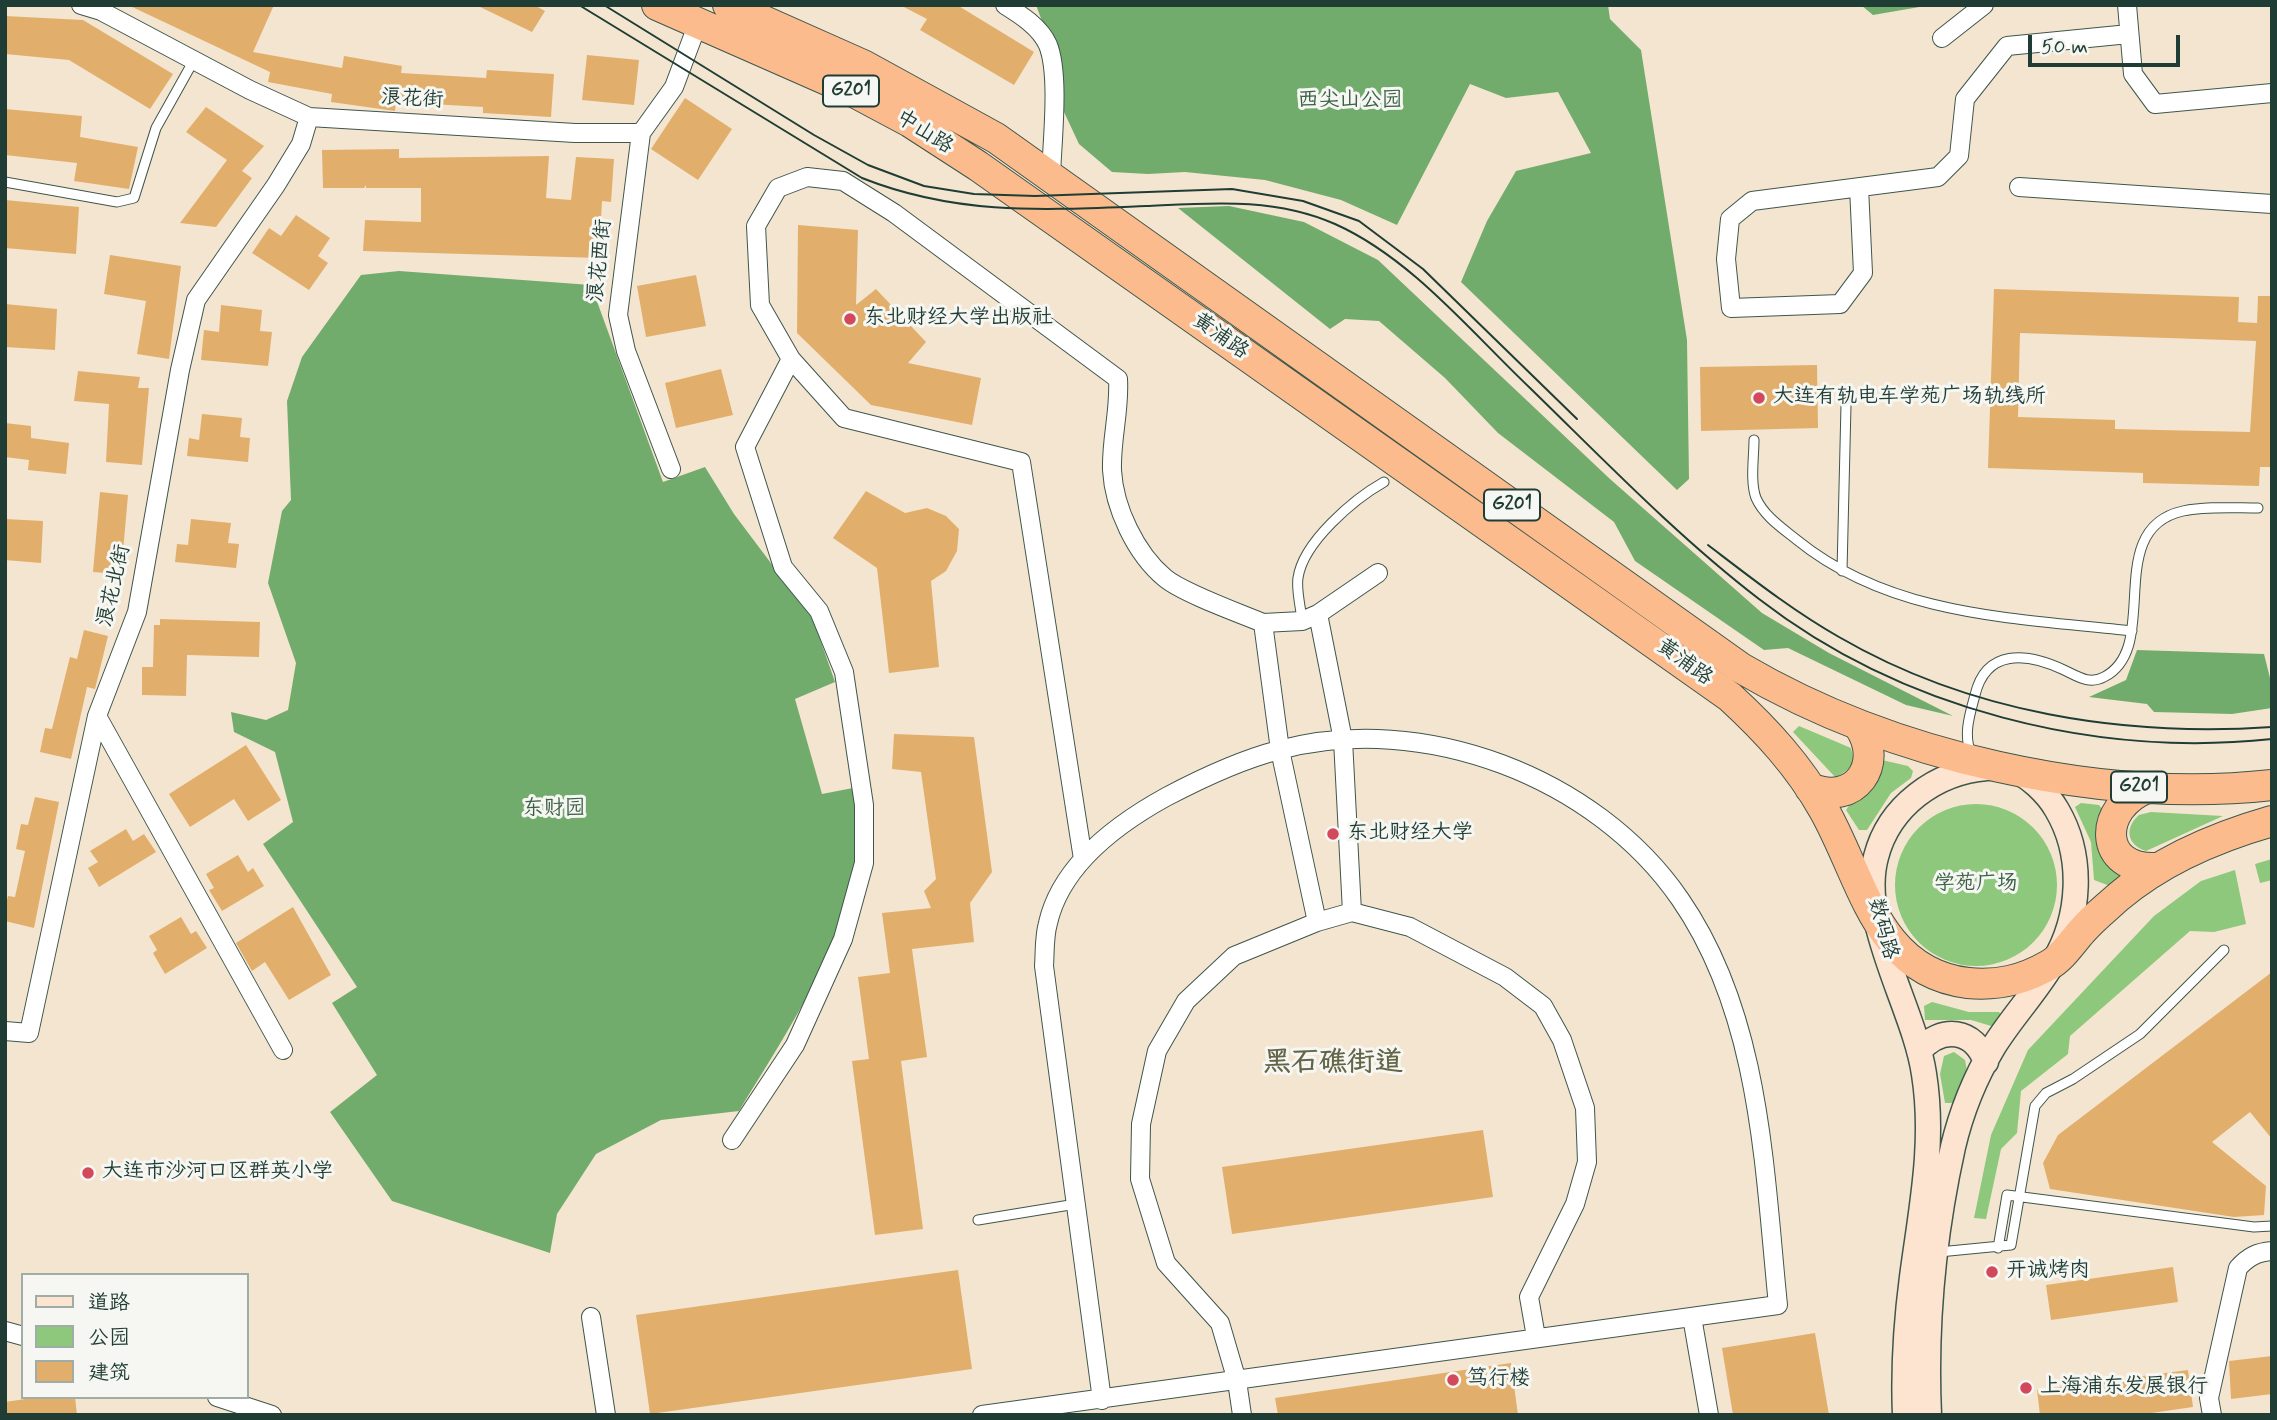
<!DOCTYPE html>
<html>
<head>
<meta charset="utf-8">
<style>
  body { margin:0 }
  #map { position:relative; width:2277px; height:1420px; overflow:hidden; background:#f4e5d0; font-family:Mynerve,"LXGW WenKai TC",sans-serif }
  canvas { display:block }
  .frame { position:absolute; inset:0; border:7px solid #1f3d34; pointer-events:none }
  .legend { position:absolute; left:21px; top:1273px; width:228px; height:126px; box-sizing:border-box; background:#f6f6f2; border:2px solid #a0aca6; margin:0; padding:9px 12px; list-style:none; font-size:21px; color:#1f3d34 }
  .legend li { display:flex; align-items:center; gap:14px; height:35px }
  .legend b { width:35px; border:2px solid #a0aca6 }
  .scale { position:absolute; left:2028px; top:35px; width:152px; height:32px; box-sizing:border-box; border:4px solid #1f3d34; border-top:0; padding-left:9px; font-size:21px; line-height:24px; white-space:nowrap; color:#1f3d34; -webkit-text-stroke:5px #f6f6f2; paint-order:stroke }
</style>
</head>
<body>
<div id="map">
<canvas width="2277" height="1420"></canvas>
<div class="frame"></div>
<ul class="legend">
<li><b style="height:9px;background:#fde4d1"></b>道路</li>
<li><b style="height:19px;background:#8dc87c"></b>公园</li>
<li><b style="height:19px;background:#e1af6b"></b>建筑</li>
</ul>
<div class="scale">50 m</div>
</div>
<script>
const c = document.querySelector('canvas').getContext('2d');
c.lineJoin = 'round';
function fillPath(path, color) { c.fillStyle = color; c.fill(path, 'evenodd'); }
function stroke(path, color, width, dash) { c.strokeStyle = color; c.lineWidth = width; c.lineCap = dash ? 'butt' : 'round'; c.setLineDash(dash || []); c.stroke(path); }
function drawText(font, color, halo, rows, align = 'center') {
  c.font = font + ' Mynerve,"LXGW WenKai TC",sans-serif'; c.lineWidth = 6; c.setLineDash([]); c.textBaseline = 'middle'; c.strokeStyle = halo; c.fillStyle = color; for (const [text, x, y, turn = 0] of rows) {
    c.save(); c.translate(x, y); c.rotate((+turn || 0) * Math.PI / 180); c.textAlign = isNaN(turn) ? turn : align; if (halo) c.strokeText(text, 0, 0); c.fillText(text, 0, 0); c.restore();
  }
}
fillPath(new Path2D(`
  M1799,726l52,22 2,10 -2,9 -15,11 -43,-46z
  M1882,760l26,6 5,5 -2,7 -20,15 -24,37h-8l-13,-20z
  M2081,803l18,2 6,8 20,60 -15,13 -16,-6 -3,-38 -16,-35z
  M1895 885a81 81 0 1 1 162 0a81 81 0 1 1-162 0Z
  M2151,812l72,4 -77,35c-19,-6 -22,-23 -7,-36z
  M2272,859v21l-12,3 -5,-19z
  M2235,870l11,54 -32,8 -24,-1 -120,105 -2,18 -47,37 -4,42 -16,16 -15,70 -12,-1 17,-83 37,-85 126,-134 47,-35z
  M1932,1002l37,10h30l4,6 -5,10 -27,-8h-46l-1,-14z
  M1954,1052l11,8 2,11 -13,32h-9l-5,-29 4,-18z`), '#8dc87c');
fillPath(new Path2D(`
  M1036,5h572l2,14 31,31 46,290 2,139 -12,11 -216,-208 26,-61 29,-50 75,-18 -33,-61 -52,6 -36,-14 -73,141 -56,-25 -76,-20 -80,-8 -37,2 -36,-2 -33,-28 -15,-32 -5,-45z
  M1861,5h70l-58,10z
  M1229,206l75,16 74,38 232,219 152,134 67,40 124,63 -47,-11 -118,-57 -24,2 -129,-89 -21,-39 -116,-89 -53,-55 -66,-57 -34,-2 -15,10 -152,-121z
  M399,271l192,14 72,197 42,-15 29,47 79,105 22,63 -40,17 27,95 36,-7c0,38 -1,76 -11,113 -22,77 -67,143 -108,211l-78,9 -65,34 -39,60 -7,39 -158,-52 -62,-89 47,-37 -45,-72 25,-16 -94,-143 30,-22 -18,-70 -41,-20 -3,-20 35,8 22,-10 8,-47 -28,-80 14,-72 9,-11 -4,-99 15,-44 59,-82z
  M2137,650l127,4 8,32v22l-40,6 -78,-2 -7,-8 -58,-7 37,-17z`), '#72ac6c');
fillPath(new Path2D(`
  M128,5h146l-21,47 89,16 2,-12 58,10 -1,7 85,5 1,-8 67,4 -3,43 -68,-4v-6l-87,-5 -1,9 -64,-9 1,-8 -64,-12 2,-10z
  M476,5h58l11,6 -13,21z
  M900,5h57l77,47 -20,33 -94,-55 7,-11z
  M5,16l78,4 90,54 -23,35 -81,-49 -64,-6z
  M587,55l52,5 -5,45 -52,-5z
  M685,98l47,31 -34,51 -47,-31z
  M206,107l58,39 -22,25 10,7 -36,49 -36,-4 47,-63 -41,-28z
  M5,109l77,7 -2,21 58,10 -9,42 -55,-8 3,-18 -72,-8z
  M399,149v9l150,-2 -3,42 25,2 5,-43 38,2 -3,43 -9,-1 -3,57 -236,-7 2,-31 56,2v-34h-55v-3l-2,3h-41l-1,-38z
  M5,200l74,7 -3,47 -71,-6z
  M296,215l34,23 -12,18 10,7 -19,27 -57,-37 17,-25 12,8z
  M798,225l60,5 -2,75 20,-16 50,53 -18,21 73,15 -9,47 -101,-20 -74,-72z
  M110,255l71,11 -12,93 -32,-5 9,-53 -42,-7z
  M696,275l10,51 -60,11 -9,-51z
  M1994,289l245,8 -1,25 19,1 1,-27h14v171h-12l-1,19 -116,-3v-10l-155,-5zM2020,333l236,8 -6,91 -135,-3v-9l-97,-3z
  M5,304l52,5 -2,41 -50,-3z
  M221,305l41,5 -2,21 12,1 -4,34 -67,-6 3,-30 15,2z
  M1817,365l1,63 -117,3 -1,-64z
  M721,369l12,46 -57,13 -11,-45z
  M78,371l62,6 -2,11h11l-7,77 -36,-3 3,-58 -35,-3z
  M202,414l40,4 -2,19 10,1 -2,24 -61,-6 2,-18 10,2z
  M5,423l26,3v12l38,5 -3,31 -38,-4 1,-10 -24,-3z
  M866,491l39,22 22,-5 19,8 13,13 -2,22 -11,20 -15,10 8,86 -50,6 -12,-105 -44,-30z
  M100,492l28,3 -7,79 -28,-2z
  M5,519l38,2 -2,42 -36,-3z
  M191,519l40,4 -3,20 11,1 -3,24 -61,-6 2,-18 11,1z
  M160,619l100,3 -1,35 -72,-2 -1,41 -44,-1v-28h11l1,-42h6z
  M84,630l24,6 -13,53 -8,-2 -16,72 -31,-7 5,-24 7,1 18,-72 7,2z
  M894,734l80,3 18,135 -22,31 4,39 -62,7 15,108 -26,4 22,168 -48,6 -23,-174 17,-2 -11,-82 32,-4 -8,-60 49,-5 -7,-17 12,-12 -15,-107 -29,-3z
  M246,745l35,55 -33,21 -14,-22 -44,28 -21,-33z
  M35,797l24,5 -25,126 -29,-7v-13l3,-12 7,1 10,-46 -9,-2 5,-25 7,1z
  M126,829l7,12 11,-7 12,18 -57,35 -11,-19 10,-6 -8,-11z
  M238,855l10,17 5,-4 11,18 -42,25 -13,-21 5,-2 -8,-14z
  M293,907l38,68 -42,25 -24,-38 -13,9 -16,-28z
  M181,917l10,17 5,-3 11,17 -42,26 -12,-21 4,-3 -8,-14z
  M2272,972v167l-22,-27 -38,30 54,44 -2,29 -30,2 -184,-28 -7,-26 15,-28z
  M1483,1130l10,67 -261,37 -10,-67z
  M2173,1267l5,35 -127,18 -5,-35z
  M958,1270l14,99 -322,45 -14,-99z
  M1815,1333l14,82h-96l-11,-67z
  M2272,1356v38l-41,5 -2,-38z
  M1511,1363l7,52h-240l-3,-17z
  M2188,1370l5,37 -55,8h-98l-3,-25z
  M39,1397h36l2,18h-72v-13z`), '#e1af6b');
const service = new Path2D(`
  M5,182l112,20 17,-4 22,-70 38,-68
  M1754,440c0,17 -4,42 2,58 8,18 26,30 41,42 95,77 219,78 335,91
  M1842,571l4,-166
  M1302,621c-1,-13 -6,-31 -4,-43 5,-36 56,-79 86,-96
  M1971,753c-8,-19 -1,-39 4,-58 11,-46 51,-43 89,-25 13,6 25,15 40,7 59,-30 -3,-148 79,-166 23,-5 51,-3 75,-3
  M978,1220l98,-16
  M1998,1248l9,-53 247,32 18,-1
  M1939,1252l72,-7 24,-139 11,-13 27,-14 67,-45 84,-84`);
const minor = new Path2D(`
  M81,5l20,6 149,79 59,27 266,16h66
  M1005,5c16,10 35,22 43,40 12,30 4,97 3,131
  M2127,5l6,69 22,30 117,-11
  M1942,38l42,-33
  M1859,187l4,86 -23,31 -109,4 -5,-49 4,-40 22,-18 186,-24 21,-21 6,-57 42,-53 122,-12
  M2019,187l253,17
  M671,469l-45,-118 -8,-36 23,-182 33,-46 24,-64
  M1263,623l39,-2 16,-7
  M1083,859l-62,-397 -177,-44 -53,-59 -31,-54 -4,-79 22,-38 29,-11 36,4 51,32 224,166c2,31 -7,60 -6,91 2,38 24,84 53,108 18,15 74,35 98,45l17,127 37,172
  M1352,912l-9,-172 -25,-126 60,-41
  M5,1031l24,2 68,-317
  M283,1050l-186,-334 40,-104 43,-242 16,-70 80,-115 25,-41 8,-27
  M732,1140l63,-95 48,-106 21,-76v-58l-20,-133 -25,-61 -36,-44 -38,-120 46,-88
  M591,1317l15,98
  M1692,1317l17,98
  M5,1331l18,5
  M217,1397l55,18
  M982,1415l796,-110c-14,-137 -17,-289 -98,-406 -84,-122 -257,-188 -401,-149 -39,10 -77,28 -113,47 -49,27 -105,69 -118,126 -4,14 -3,29 -4,43l58,434
  M1242,1415l-5,-34 -17,-58 -54,-60 -26,-84 1,-55 16,-73 29,-50 48,-45 83,-34 35,-10 58,15 95,50 38,29 19,34 23,68 2,54 -12,42 -46,93 7,40
  M2212,1415l-3,-17 29,-130c10,-11 19,-16 34,-17`);
const secondary = new Path2D(`
  M1919,1051c23,-26 55,-22 67,11
  M1905,1415c-2,-47 1,-92 7,-138 9,-68 23,-134 12,-203 -10,-67 -66,-151 -48,-217 13,-51 60,-85 111,-89 7,0 16,-2 22,0 19,6 39,26 48,42 27,46 24,107 -4,153 -17,29 -41,54 -59,83 -18,30 -33,67 -41,101 -19,86 -28,180 -24,268`);
const trunk = new Path2D(`
  M657,5l193,85 60,32 68,44 752,531c37,34 69,69 94,113 39,69 52,162 144,173 30,3 55,-3 81,-18 13,-7 23,-23 33,-34 10,-12 23,-22 35,-33 44,-38 99,-61 155,-77
  M728,5l135,60 133,73 745,530c150,88 357,136 531,117
  M1810,788c45,19 75,-24 49,-62
  M2147,788c-49,19 -50,83 10,80`);
stroke(service, '#3f564b', 11);
stroke(minor, '#3f564b', 20);
stroke(secondary, '#3f564b', 27);
stroke(trunk, '#3f564b', 32);
stroke(service, '#fff', 9);
stroke(minor, '#fff', 18);
stroke(secondary, '#fde4d1', 24);
stroke(trunk, '#fbbb8c', 30);
stroke(new Path2D(`
  M579,5l283,173c96,38 183,32 284,28 64,-3 128,-9 189,18 76,34 135,107 195,164 74,72 147,148 229,211 142,110 335,159 513,140
  M604,5l210,130 54,30 56,21 50,8 61,2 197,-7 71,12 56,20 64,48 154,150
  M1708,545c42,32 85,66 131,92 131,76 284,100 433,90`), '#1f3d34', 2);
for (const [x, y, r, color] of [
  [850,319,7,"#d1495b"],
  [1759,398,7,"#d1495b"],
  [1333,834,7,"#d1495b"],
  [88,1173,7,"#d1495b"],
  [1992,1272,7,"#d1495b"],
  [1453,1380,7,"#d1495b"],
  [2026,1388,7,"#d1495b"]
]) { const dot = new Path2D(); dot.arc(x, y, r, 0, 2 * Math.PI); c.fillStyle = color; c.fill(dot); stroke(dot, '#f6f6f2', 2.5); }
for (const [x, y, w] of [
  [851,91,56],
  [1512,505,56],
  [2139,787,56]
]) { const box = new Path2D(); box.roundRect(x - w / 2, y - 15.5, w, 31, 5); c.fillStyle = '#f6f6f2'; c.fill(box); stroke(box, '#1f3d34', 2); }
drawText('bold 19px', '#1f3d34', null, [
  ["G201",851,91],
  ["G201",1512,505],
  ["G201",2139,787]
]);
drawText('21px', '#1f3d34', '#f6f6f2', [
  ["浪花街",412,100,3],
  ["中山路",924,133,32],
  ["浪花西街",601,261,-84],
  ["黄浦路",1220,337,35],
  ["浪花北街",115,586,-77],
  ["黄浦路",1684,663,36],
  ["数码路",1882,929,75]
]);
drawText('21px', '#3a6046', '#f6f6f2', [
  ["西尖山公园",1350,102],
  ["东财园",554,810],
  ["学苑广场",1976,885]
]);
drawText('21px', '#1f3d34', '#f6f6f2', [
  ["东北财经大学出版社",864,319],
  ["大连有轨电车学苑广场轨线所",1773,398],
  ["东北财经大学",1347,834],
  ["大连市沙河口区群英小学",102,1173],
  ["开诚烤肉",2006,1272],
  ["笃行楼",1467,1380],
  ["上海浦东发展银行",2040,1388]
], 'left');
drawText('bold 28px', '#636547', '#f6f6f2', [
  ["黑石礁街道",1333,1064]
]);
</script>
</body>
</html>
